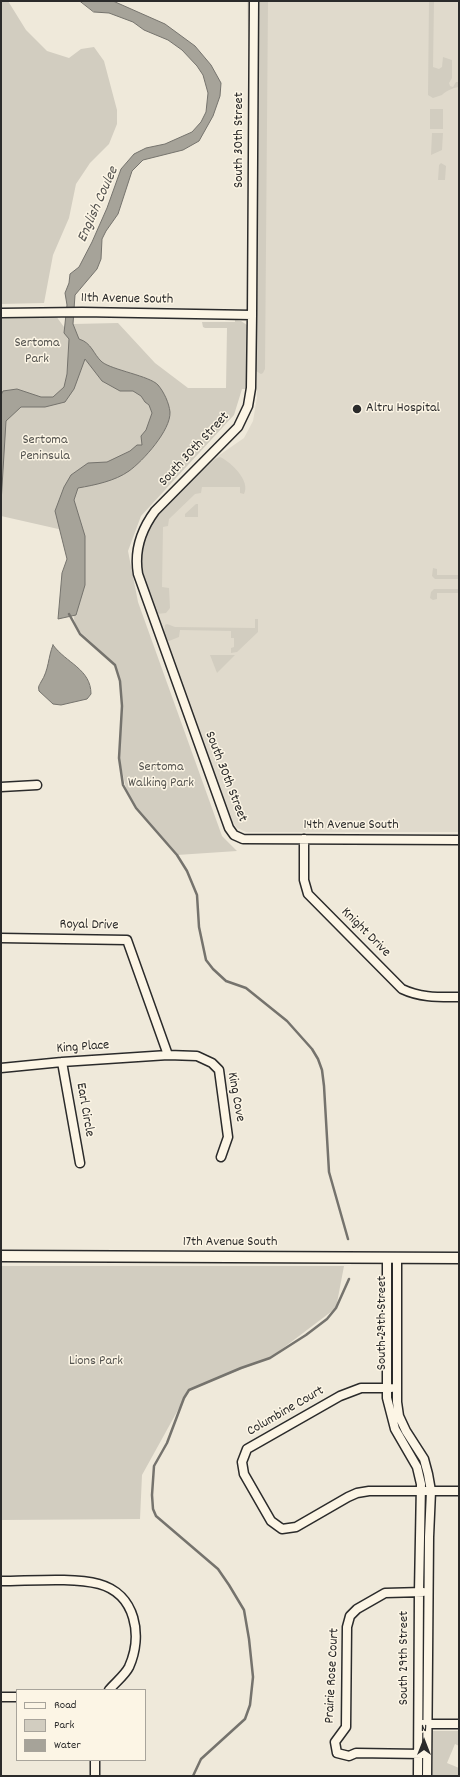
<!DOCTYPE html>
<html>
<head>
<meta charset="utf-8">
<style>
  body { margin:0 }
  #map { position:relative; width:460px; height:1777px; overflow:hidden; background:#efe9da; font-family:Dekko,sans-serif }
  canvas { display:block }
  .frame { position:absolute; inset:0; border:2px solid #2b2b2b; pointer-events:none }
  .legend { position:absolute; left:16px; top:1689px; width:130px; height:72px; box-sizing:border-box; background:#fcf5e5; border:1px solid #a8a49b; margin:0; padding:5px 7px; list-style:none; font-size:12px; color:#2b2b2b }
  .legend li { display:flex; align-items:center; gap:8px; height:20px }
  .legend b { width:20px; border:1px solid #a8a49b }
  .north { position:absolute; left:404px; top:1721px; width:40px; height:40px; -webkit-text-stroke:3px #fcf5e5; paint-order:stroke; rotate:0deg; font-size:11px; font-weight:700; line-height:16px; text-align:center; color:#2b2b2b }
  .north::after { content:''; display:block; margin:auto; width:14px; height:18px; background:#2b2b2b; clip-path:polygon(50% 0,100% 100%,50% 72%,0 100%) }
</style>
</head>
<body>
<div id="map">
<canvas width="460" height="1777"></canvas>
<div class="frame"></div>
<ul class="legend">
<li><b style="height:5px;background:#fcf5e5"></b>Road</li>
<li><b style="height:11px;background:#d2cdc0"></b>Park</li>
<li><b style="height:11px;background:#a6a399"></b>Water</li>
</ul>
<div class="north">N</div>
</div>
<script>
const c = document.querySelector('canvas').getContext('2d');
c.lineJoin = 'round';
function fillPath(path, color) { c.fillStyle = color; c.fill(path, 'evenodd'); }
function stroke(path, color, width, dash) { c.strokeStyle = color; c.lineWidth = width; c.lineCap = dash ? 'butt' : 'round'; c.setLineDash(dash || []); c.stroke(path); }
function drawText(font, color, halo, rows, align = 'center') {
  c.font = font + ' Dekko,sans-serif'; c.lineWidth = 3; c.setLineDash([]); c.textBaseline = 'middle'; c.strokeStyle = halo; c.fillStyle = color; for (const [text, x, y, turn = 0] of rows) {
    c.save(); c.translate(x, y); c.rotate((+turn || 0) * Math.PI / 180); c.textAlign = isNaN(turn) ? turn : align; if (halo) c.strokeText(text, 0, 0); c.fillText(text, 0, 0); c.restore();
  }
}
fillPath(new Path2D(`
  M247,1h212v831h-213l-9,-4 -5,-7 -11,-27 -77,-217 -3,-13 2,-18 20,-37 55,-53 26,-18 9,-17 4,-24z`), '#e0dacc');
fillPath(new Path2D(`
  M1,1h7l18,29 21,21 22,7 12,-9 13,-2 10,14 13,49v14l-8,20 -19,19 -14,21 -7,34 -16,37 -9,48 -43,1z
  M257,1h11l-3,368 -2,4 -2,1 -5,-3 -1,-5z
  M429,1h5l-1,66 6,2 3,-2 1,-10 9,3v18l-3,5 1,3 3,1 3,-5h3v5c-7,1 -13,4 -17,8l-9,3 -5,-3z
  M430,109h13v20h-13z
  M432,133h11l-1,17 -11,5z
  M441,163l5,3 -1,14h-7l1,-15z
  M53,312l22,30 -2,-18 45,-1 37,40 33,25h38l1,-60h-22l-2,-1 -1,-5h33v-2l6,1 6,4v64h-5l-8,26 -93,101 -13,35 10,51 84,234 15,15 -60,4 -43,-50 -8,-17 -7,-30 3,-52 -2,-25 -5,-17 -39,-36 -9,-42 9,-53 -75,-17v-203z
  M220,457c11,5 31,24 24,37l-4,-1v-6h-38l-1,6 -6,1 -26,25 -1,7 -5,1 -1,60 7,1 1,20 -4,5 -9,1c-5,-16 -13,-31 -15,-47 -6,-46 44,-80 73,-108z
  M196,504h2v13h-13v-3z
  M433,568l4,1v6h22v4h-24l-3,-3z
  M434,589h25v4h-22v6l-4,1 -3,-2 1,-6z
  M255,619h3v13l-21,20 -6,1v-5l3,-1v-9h-3v-7l-51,-1 -1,7 -10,4 -3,-2 -2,-7 1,-7 2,-1 8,3 80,1z
  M210,655h25l-18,18z
  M1,1266h343l-8,42 -66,50 -81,32 -47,85 -2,44 -139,1z
  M430,1731h29v15l-4,-2 -8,19 12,5v8h-29z`), '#d2cdc0');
const water = new Path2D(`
  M80,1h33l52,23 30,22 16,19 10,18 -1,13 -7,20 -14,25 -16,9 -40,10 -11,11 -14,43 -12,17 -4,8 -1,20 -4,10 -22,26 -2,29 6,15c13,4 14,15 23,23 10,8 48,14 56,23 6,7 11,18 12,27 1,18 -27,49 -41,59 -14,10 -34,14 -51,17l-4,12 11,36v49l-9,30 -18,4 4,-46 5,-14 -12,-48 9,-24 7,-12 17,-12 19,-1 23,-11 7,-6h5l-1,-9 5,-6 6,-17 -3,-8 -4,-3 -4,-6 -8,-5h-13l-18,-10 -17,-22 -11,30 -9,13 -20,5h-24l-15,14 -5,82v-108l2,-4 14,-2 24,8h12l11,-10 3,-13 2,-35 -5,-6 3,-28 -2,-12 4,-10 1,-9 9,-7 13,-25 15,-34 14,-39 13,-15 12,-6 19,-4 27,-12 9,-10 5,-10 2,-19 -5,-18 -6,-9 -15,-16 -14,-10 -24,-10 -11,-8 -24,-9 -15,-1z
  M53,645c13,18 38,24 38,49l-4,5 -26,6 -8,-1 -14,-13c-1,-5 0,-5 2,-9 8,-12 7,-25 12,-37z`);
fillPath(water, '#a6a399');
stroke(water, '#75736d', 1);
stroke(new Path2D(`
  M69,614l11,20 35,31 5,16 2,25 -3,52 4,27 13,23 41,47 10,16 10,24 2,32 7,33 7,9 13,12 20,7 41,33 25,28 6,10 4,11 2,16 5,86 19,67
  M193,1776l8,-17 44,-40 5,-14 3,-28 -4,-38 -5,-29 -15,-25 -11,-16 -62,-53 -3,-7 -1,-14 2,-29 13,-23 17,-45 5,-8 52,-22 29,-10 36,-23 21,-16 9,-11 13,-29`), '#75736d', 2.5);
const minor = new Path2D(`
  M254,1l-2,314 -1,73 -3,18 -10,21 -83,84c-14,19 -21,40 -17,63l91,254 5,7 9,4 216,1
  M1,313l81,-1 170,3
  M1,787l36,-2
  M304,839v41l4,14 94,95c19,9 37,8 57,8
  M1,938l126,2 41,115
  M62,1062l18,101
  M1,1068l61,-6 106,-7 29,1 15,7 7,7 9,67 -7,20
  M387,1258v140l8,31 22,38 4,17 -2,108 -1,184
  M397,1258v144l2,14 7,15 18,28 4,15 3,17 -2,46 -2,239
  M391,1388h-30l-21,8 -93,53 -5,13 2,12 27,47 11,8 14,-2 52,-30 9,-4 12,-2h90
  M1,1581c28,0 72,-4 98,3 37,10 44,52 30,83 -4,8 -14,16 -20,23
  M1,1697h16
  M422,1724h37
  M422,1754l-66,-1 -7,3 -12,-3 -2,-11 11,-15 1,-100 3,-11 7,-7 28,-16 38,-1
  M95,1776v-16`);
const tertiary = new Path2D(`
  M1,1256l458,2`);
stroke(minor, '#2b2b2b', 11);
stroke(tertiary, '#2b2b2b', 13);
stroke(minor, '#fcf5e5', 8);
stroke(tertiary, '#fcf5e5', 10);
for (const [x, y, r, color] of [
  [357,409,5,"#2b2b2b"]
]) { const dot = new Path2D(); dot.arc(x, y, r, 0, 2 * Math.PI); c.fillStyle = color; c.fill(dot); stroke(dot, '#fcf5e5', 1.5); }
drawText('14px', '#2b2b2b', '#fcf5e5', [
  ["South 30th Street",240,140,-90],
  ["11th Avenue South",127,300,1],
  ["South 30th Street",195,450,-47],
  ["South 30th Street",225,777,69],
  ["14th Avenue South",351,826],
  ["Royal Drive",89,926,1],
  ["Knight Drive",365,933,45],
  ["King Place",83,1048,-4],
  ["King Cove",235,1097,80],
  ["Earl Circle",84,1110,80],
  ["17th Avenue South",230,1243],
  ["South 29th Street",383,1323,-90],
  ["Columbine Court",286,1412,-30],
  ["South 29th Street",405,1658,-90],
  ["Prairie Rose Court",333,1676,-87]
]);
drawText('14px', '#555450', '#fcf5e5', [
  ["Sertoma",37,344],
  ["Park",37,360],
  ["Sertoma",45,441],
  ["Peninsula",45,457],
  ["Sertoma",161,768],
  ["Walking Park",161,784],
  ["Lions Park",96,1362]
]);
drawText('14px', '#2b2b2b', '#fcf5e5', [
  ["Altru Hospital",366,409]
], 'left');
drawText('italic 15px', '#565552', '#fcf5e5', [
  ["English Coulee",99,205,-66]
]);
</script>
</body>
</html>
